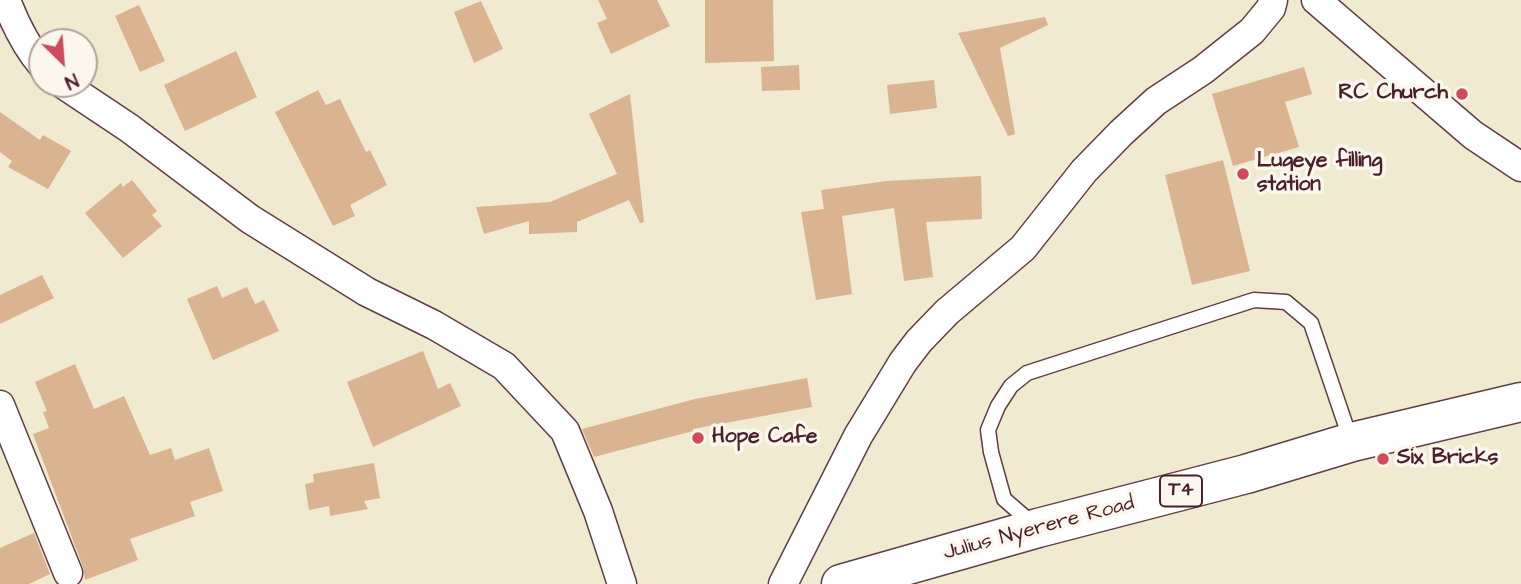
<!DOCTYPE html>
<html>
<head>
<meta charset="utf-8">
<style>
  body { margin:0 }
  #map { position:relative; width:1521px; height:584px; overflow:hidden; background:#f0ead1; font-family:"Architects Daughter",sans-serif }
  canvas { display:block }
  .north { position:absolute; left:28px; top:28px; width:70px; height:70px; box-sizing:border-box; background:#fbf7ec; border:2px solid #b4a19f; border-radius:50%; rotate:155deg; font-size:19px; font-weight:700; line-height:28px; text-align:center; color:#4a1f2b }
  .north::after { content:''; display:block; margin:auto; width:24px; height:32px; background:#d1495b; clip-path:polygon(50% 0,100% 100%,50% 72%,0 100%) }
</style>
</head>
<body>
<div id="map">
<canvas width="1521" height="584"></canvas>
<div class="north">N</div>
</div>
<script>
const c = document.querySelector('canvas').getContext('2d');
c.lineJoin = 'round';
function fillPath(path, color) { c.fillStyle = color; c.fill(path, 'evenodd'); }
function stroke(path, color, width, dash) { c.strokeStyle = color; c.lineWidth = width; c.lineCap = dash ? 'butt' : 'round'; c.setLineDash(dash || []); c.stroke(path); }
function drawText(font, color, halo, rows, align = 'center') {
  c.font = font + ' "Architects Daughter",sans-serif'; c.lineWidth = 7; c.setLineDash([]); c.textBaseline = 'middle'; c.strokeStyle = halo; c.fillStyle = color; for (const [text, x, y, turn = 0] of rows) {
    c.save(); c.translate(x, y); c.rotate((+turn || 0) * Math.PI / 180); c.textAlign = isNaN(turn) ? turn : align; if (halo) c.strokeText(text, 0, 0); c.fillText(text, 0, 0); c.restore();
  }
}
fillPath(new Path2D(`
  M598,0h59l13,26 -59,28 -14,-31 10,-4z
  M705,0h68l1,61 -69,2z
  M481,1l22,48 -29,14 -20,-51z
  M139,5l26,56 -25,11 -25,-56z
  M1045,17l3,8 -48,23 15,86 -7,2 -50,-103z
  M236,51l21,46 -72,34 -21,-46z
  M799,65l1,25 -38,1 -1,-24z
  M1304,67l8,27 -27,8 14,45 -66,19 -21,-72z
  M934,80l3,28 -47,6 -3,-29z
  M318,90l8,15 14,-6 26,53 4,-2 17,35 -37,20 5,11 -22,10 -58,-114z
  M630,94l14,128 -4,1 -11,-23 -52,22v10l-48,2v-13l-45,13 -8,-27 74,-5 67,-28 -28,-60z
  M0,112l40,28 3,-5 28,16 -23,38 -40,-22 4,-6 -12,-9z
  M1223,160l27,111 -58,14 -27,-110z
  M981,176l1,43 -56,3 7,55 -29,4 -10,-73 -52,8 10,78 -36,6 -15,-88 23,-3 -3,-19 66,-9z
  M132,180l25,31 -5,4 10,11 -39,32 -38,-45 36,-30 2,4z
  M42,275l12,23 -54,26v-29z
  M217,286l5,12 25,-11 8,17 9,-4 15,31 -66,29 -26,-61z
  M423,351l15,38 12,-6 11,23 -88,41 -26,-65z
  M75,364l19,45 30,-13 26,59 21,-7 4,12 34,-12 14,43 -33,11 5,14 -65,23 8,21 -53,20 -2,-13 -50,-133 16,-6 -6,-16 4,-1 -12,-29z
  M807,378l5,29 -119,22v2l-99,26 -12,-28 113,-30z
  M374,463l6,35 -16,3 4,8 -38,7 -1,-10 -20,4 -4,-26 9,-2 -1,-8z
  M34,533l16,41 -21,10h-29v-36z`), '#dab391');
const lane = new Path2D(`
  M1035,526l-31,-27 -13,-47 -3,-22 10,-24 13,-20 16,-13 227,-73 32,2 25,21 40,118`);
const street = new Path2D(`
  M6,0c9,24 19,45 36,65
  M1316,0l157,135 48,32
  M63,84l66,44 121,91 117,73 67,33 70,41 61,65 33,80 24,73
  M0,405l68,168
  M783,584l75,-148 45,-74 16,-21 28,-29 76,-64 61,-77 37,-38 35,-32 47,-31 49,-39 19,-23 2,-8`);
const highway = new Path2D(`
  M841,584l197,-56 208,-54 106,-32 169,-40`);
stroke(lane, '#633d44', 17);
stroke(street, '#633d44', 31);
stroke(highway, '#633d44', 41);
stroke(lane, '#fff', 14);
stroke(street, '#fff', 28);
stroke(highway, '#fff', 38);
for (const [x, y, r, color] of [
  [1462,94,7,"#d1495b"],
  [1243,174,7,"#d1495b"],
  [698,438,7,"#d1495b"],
  [1383,459,7,"#d1495b"]
]) { const dot = new Path2D(); dot.arc(x, y, r, 0, 2 * Math.PI); c.fillStyle = color; c.fill(dot); stroke(dot, '#fbf7ec', 2.5); }
for (const [x, y, w] of [
  [1181,491,42]
]) { const box = new Path2D(); box.roundRect(x - w / 2, y - 15.5, w, 31, 5); c.fillStyle = '#fbf7ec'; c.fill(box); stroke(box, '#4a1f2b', 2); }
drawText('bold 19px', '#4a1f2b', null, [
  ["T4",1181,491]
]);
drawText('bold 21px', '#4a1f2b', '#fbf7ec', [
  ["RC Church",1448,94,"right"],
  ["Lugeye filling",1257,162],
  ["station",1257,186],
  ["Hope Cafe",712,438],
  ["Six Bricks",1397,459]
], 'left');
drawText('21px', '#4a1f2b', '#fbf7ec', [
  ["Julius Nyerere Road",1039,529,-15]
]);
</script>
</body>
</html>
